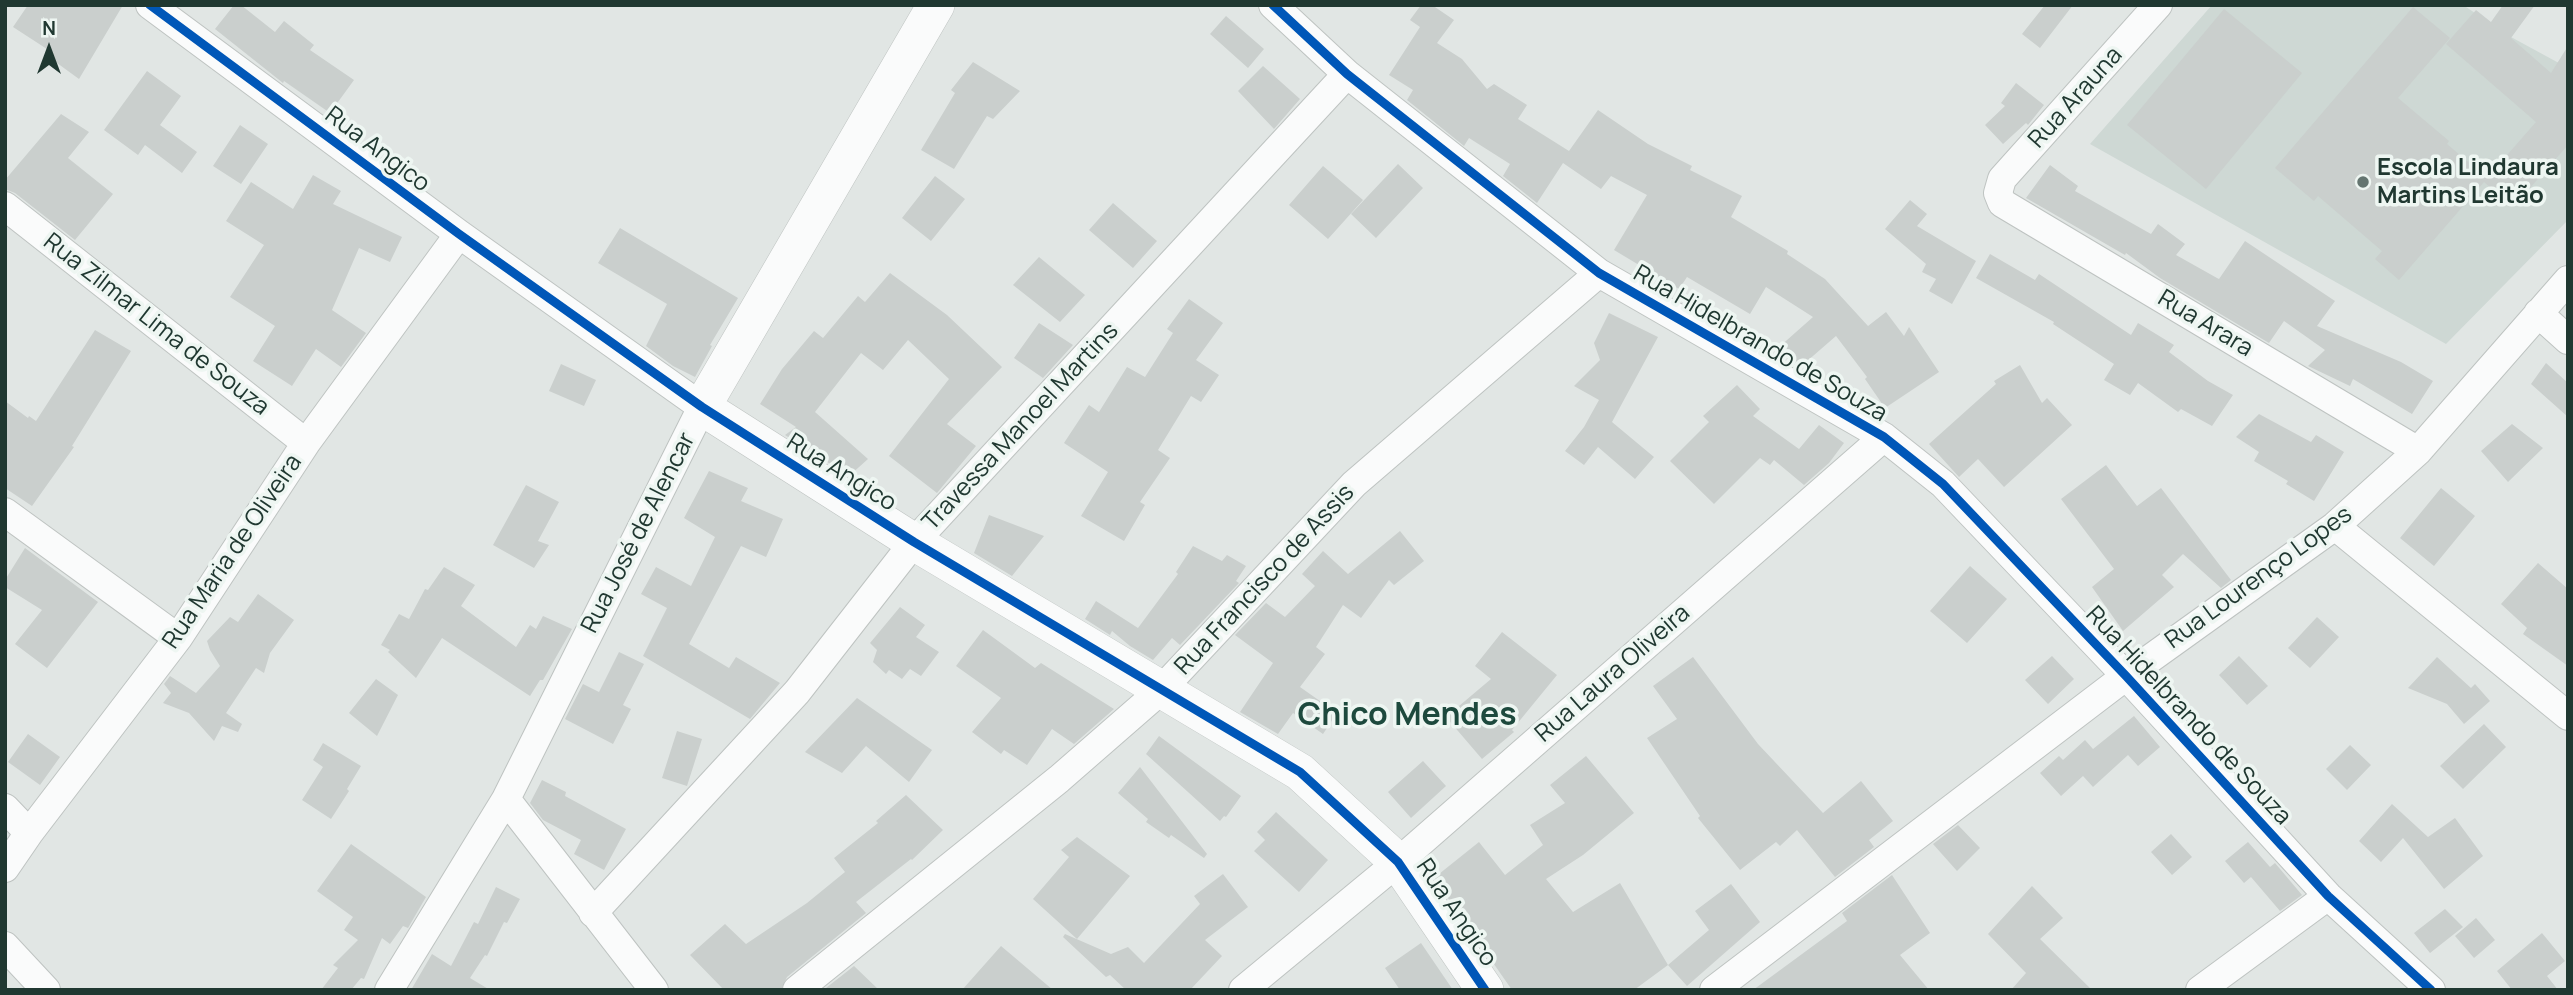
<!DOCTYPE html>
<html>
<head>
<meta charset="utf-8">
<style>
  body { margin:0 }
  #map { position:relative; width:2573px; height:995px; overflow:hidden; background:#e1e6e4; font-family:Manrope,sans-serif }
  canvas { display:block }
  .frame { position:absolute; inset:0; border:7px solid #203831; pointer-events:none }
  .north { position:absolute; left:14px; top:14px; width:70px; height:70px; -webkit-text-stroke:5px #eef6f2; paint-order:stroke; rotate:0deg; font-size:19px; font-weight:700; line-height:28px; text-align:center; color:#203831 }
  .north::after { content:''; display:block; margin:auto; width:24px; height:32px; background:#203831; clip-path:polygon(50% 0,100% 100%,50% 72%,0 100%) }
</style>
</head>
<body>
<div id="map">
<canvas width="2573" height="995"></canvas>
<div class="frame"></div>
<div class="north">N</div>
</div>
<script>
const c = document.querySelector('canvas').getContext('2d');
c.lineJoin = 'round';
function fillPath(path, color) { c.fillStyle = color; c.fill(path, 'evenodd'); }
function stroke(path, color, width, dash) { c.strokeStyle = color; c.lineWidth = width; c.lineCap = dash ? 'butt' : 'round'; c.setLineDash(dash || []); c.stroke(path); }
function drawText(font, color, halo, rows, align = 'center') {
  c.font = font + ' Manrope,sans-serif'; c.lineWidth = 7; c.setLineDash([]); c.textBaseline = 'middle'; c.strokeStyle = halo; c.fillStyle = color; for (const [text, x, y, turn = 0] of rows) {
    c.save(); c.translate(x, y); c.rotate((+turn || 0) * Math.PI / 180); c.textAlign = isNaN(turn) ? turn : align; if (halo) c.strokeText(text, 0, 0); c.fillText(text, 0, 0); c.restore();
  }
}
fillPath(new Path2D(`
  M2212,5h251l48,32 57,31v152l-122,124 -356,-200z`), '#ced8d4');
fillPath(new Path2D(`
  M28,5h95l-44,74 -33,-24 4,-4 -37,-24z
  M234,5h7l34,27 9,-11 30,24 -4,5 44,30 -24,33 -46,-32 -1,2 -68,-54z
  M1421,5h11l22,15 -17,23 25,16 25,30 7,-5 33,21 -9,14 51,32 29,-41 50,34 44,22 -2,4 52,26 -11,21 57,34 -1,3 38,25 43,47 18,-14 18,24 5,-9 30,45 -54,36 -20,-29 2,-2 -31,-41 -38,33 -3,-2 -17,-19 35,-31 -47,-30 -16,27 -63,-37 -8,12 -65,-39 33,-55 -36,-19 -10,13 -38,-26 -26,40 -34,-27 7,-12 -41,-26 -5,8 -57,-46 6,-10 -24,-15 31,-48 -10,-7z
  M2045,5h28l-33,43 -18,-14z
  M2503,5h32l-24,33 40,35 17,-27v99l-55,62 -29,-25 -85,98 -24,-21 7,-8 -64,-55 -4,5 -39,-33 138,-161 37,31 -52,60 51,43 -2,3 40,34 49,-56 -90,-78 30,-34 15,12z
  M2224,9l78,64 -96,116 -79,-64z
  M1226,16l38,33 -16,19 -38,-34z
  M973,62l47,29 -27,28 -6,-3 -33,53 -33,-19 34,-57 -4,-3z
  M1263,66l37,33 -26,30 -36,-38z
  M147,71l34,25 -21,29 37,27 -15,21 -37,-28 -7,10 -34,-25z
  M2016,83l28,22 -16,20 -2,-2 -23,21 -18,-19 20,-19 -4,-3z
  M61,114l28,18 -21,26 45,36 -38,46 -60,-47 -10,-4v-9z
  M240,125l28,19 -27,40 -28,-18z
  M1398,164l25,24 -47,50 -25,-24z
  M2050,165l28,21 -3,5 76,43 7,-10 27,20 -9,11 41,23 2,1 26,-38 90,60 -18,25 84,36 32,19 -21,33 -59,-35 -3,7 -42,-20 17,-16 -41,-29 -15,22 -109,-65 -34,-25 -1,2 -99,-57z
  M1323,166l40,34 -35,39 -39,-34z
  M313,175l28,16 -8,13 69,33 -12,25 -31,-14 -27,62 34,23 -25,34 -25,-18 -24,37 -39,-25 22,-35 -45,-29 34,-52 -38,-24 25,-39 42,27z
  M935,176l30,23 -34,42 -29,-23z
  M1910,200l17,14 -10,12 59,35 -24,43 -23,-13 7,-12 -14,-7 4,-8 -41,-35z
  M1113,203l44,38 -24,27 -44,-38z
  M620,228l118,70 -28,47 2,1 -17,31 -22,-11 -27,-20 21,-42 -69,-41z
  M1990,254l45,26 4,-6 92,61 7,-12 36,22 -5,7 39,29 25,14 -21,31 -31,-17 -3,3 -40,-29 -8,12 -26,-15 10,-16 -61,-40 1,-2 -78,-44z
  M1039,257l46,38 -25,27 -47,-37z
  M890,273l57,42 55,52 -55,57 29,22 -39,47 -48,-37 60,-77 -41,-39 -25,30 -22,-17 -46,59 53,47 -19,17 -64,-41 11,-8 -36,-23 22,-35 32,-38 9,7 35,-42 7,6z
  M1189,299l34,24 -27,37 23,15 -18,27 -10,-6 -33,54 12,8 -30,44 5,3 -21,36 -43,-25 27,-44 -44,-29 25,-38 10,7 28,-45 18,10 28,-44 -6,-4z
  M1609,313l49,24 -46,85 42,35 -19,22 -37,-32 -14,18 -19,-14 19,-24 15,-27 -25,-14 26,-26 -6,-17z
  M1039,323l34,22 -30,33 -29,-20z
  M95,330l36,21 -59,95 2,1 -42,59 -27,-18v-87l23,17 1,-2 7,5z
  M2546,363l22,20v34l-37,-33z
  M561,364l35,16 -12,26 -35,-15z
  M2020,365l22,38 5,-5 25,27 -68,62 -26,-28 -19,18 -30,-33 67,-60 -2,-3z
  M1737,385l23,24 -7,7 46,33 20,-24 25,18 -15,20 -25,22 -30,-25 -4,5 -10,-7 -46,46 -44,-43 39,-39 -6,-6z
  M2259,414l52,28 5,-7 28,17 -30,49 -28,-17 2,-3 -34,-20 5,-9 -23,-15z
  M2512,424l31,24 -35,34 -27,-31z
  M2106,465l31,41 24,-18 70,92 -10,8 -38,-34 -21,21 12,12 -51,44 -31,-44 22,-18 -53,-70z
  M709,471l39,17 -7,13 42,18 -17,38 -25,-11 -52,98 40,24 7,-11 44,26 -30,36 -107,-63 24,-48 -26,-14 15,-27 35,19 24,-49 -31,-19z
  M526,485l33,17 -21,39 11,4 -15,23 -41,-23z
  M2441,488l34,28 -41,50 -34,-28z
  M989,515l55,21 -32,40 -38,-23z
  M1400,531l24,30 -30,24 -5,-5 -28,38 -18,-13 -27,42 9,7 -25,33 37,26 -14,21 -30,-21 -15,21 -38,-22 33,-49 -38,-28 31,-32 19,14 30,-31 -13,-12 21,-23 25,23z
  M1193,546l29,15 5,-6 19,11 -10,15 3,2 -59,62 -8,-7 -19,22 -23,-14 -18,-15 -2,4 -25,-16 11,-18 42,27 40,-54 -2,-2z
  M25,548l73,54 -51,66 -32,-24 27,-34 -37,-23v-7z
  M2538,563l30,26v77l-45,-32 4,-6 -26,-24z
  M1970,566l37,33 -40,44 -37,-32z
  M444,567l31,18 -14,21 55,41 14,-22 6,4 7,-13 29,13 -29,51h-3l-10,16 -88,-58 -26,40 -28,-26 2,-2 -9,-5 18,-31 10,5 16,-30 3,1z
  M258,594l36,26 -24,33 -6,20 -8,-5 -30,45 16,11 -4,8 -16,-6 -8,15 -25,-28 -26,-10 8,-10 -7,-9 6,-8 26,17 24,-27 -10,-16 -3,-9 23,-24 8,5z
  M900,607l25,18 -9,12 23,15 -18,24 -11,-7 -8,10 -13,-9 -3,4 -13,-12 4,-12 -7,-7z
  M2317,617l22,20 -29,31 -22,-20z
  M983,630l52,38 6,-5 73,46 -40,35 -22,-15 -25,36 -23,-15 -3,4 -29,-22 29,-34 -45,-32z
  M1502,632l55,43 -45,55 2,2 -32,27 -36,-42 45,-38 -16,-13z
  M619,652l25,12 -21,41 8,4 -18,35 -48,-25 18,-35 16,8z
  M2052,656l22,23 -26,25 -23,-24z
  M2239,656l29,30 -21,19 -28,-30z
  M1693,657l65,87 65,69 38,-32 32,40 -24,19 5,7 -39,30 -38,-47 -17,16 -4,-4 -36,28 -42,-52 2,-2 -53,-78 30,-19 -24,-33z
  M2437,657l34,31 4,-4 15,17 -26,23 -17,-20 -39,-16z
  M376,679l22,16 -21,41 -28,-23z
  M857,698l75,52 -23,32 -43,-36 -24,27 -37,-21z
  M2134,716l26,31 -22,19 -10,-11 -35,32 -10,-11 -22,20 -21,-23 19,-17 4,4 22,-20 8,9z
  M2484,724l22,23 -43,42 -23,-23z
  M677,731l25,8 -15,47 -25,-8z
  M28,734l32,23 -20,28 -32,-23z
  M1159,736l82,60 -15,21 -2,-1 -4,5 -74,-67z
  M323,743l38,23 -14,23 2,2 -18,28 -29,-19 21,-33 -10,-7z
  M2350,745l21,20 -24,25 -21,-21z
  M1586,756l48,57 -51,42 -37,24 27,33 47,-29 48,82 -34,25h-122l-78,-112 45,-36 26,33 38,-30 -13,-20 35,-22 -15,-18z
  M1423,761l23,25 -35,32 -23,-26z
  M1140,767l67,87 -3,4 -33,-23 -2,3 -23,-16 2,-3 -30,-26z
  M542,780l24,12 -1,4 61,33 -22,41 -30,-16 7,-14 -38,-20 -13,-17z
  M906,795l37,35 -31,30 -1,-1 -55,43 10,11 -79,64 -6,13h-57l-34,-35 35,-31 21,20 61,-41 38,-31 -11,-14 44,-35 -2,-2z
  M2392,804l36,33 27,-19 28,38 -39,33 -41,-51 -22,24 -22,-21z
  M1276,812l52,48 -29,32 -45,-41 11,-11 -8,-8z
  M1958,825l22,23 -23,23 -24,-27z
  M2171,834l21,23 -20,18 -21,-23z
  M1077,837l53,39 -53,63 -44,-40 36,-42 -8,-7z
  M2248,842l22,25 5,-4 27,32 -22,16 -29,-34 -7,6 -19,-22z
  M351,844l75,53 -18,31 -5,-2 -13,18 -8,-6 -18,41 -3,-1 -10,12h-30l17,-22 -5,-3 25,-25 -14,-10 9,-13 -36,-26z
  M1223,874l25,33 -43,33 17,16 -32,34h-64l-16,-15 -4,2 -43,-40 2,-3 46,20 17,-7 16,16 56,-59 -6,-8z
  M1892,875l38,58 -30,22 29,35h-176l94,-69 -5,-8z
  M1731,884l29,38 -73,64 -19,-21 41,-35 -14,-19z
  M2032,886l31,32 -23,21 52,51h-81l15,-17 -38,-39z
  M496,887l24,12 -13,24 -3,-1 -17,34 -2,-1 -15,23 20,12h-79l21,-36 19,12 23,-44 4,2z
  M2445,909l18,18 -33,26 -16,-20z
  M2476,918l19,22 -21,18 -19,-22z
  M2542,933l23,28 -18,15 11,14h-46l-15,-19z
  M1421,943l32,47h-53l-15,-22z
  M1001,946l52,44h-91z
  M854,966l25,24h-52l-1,-2z`), '#cacfcd');
const minor = new Path2D(`
  M150,5l309,229 243,173 -196,392 -117,191
  M1273,5l74,69 252,199 285,164 59,47 183,192 202,220 103,94
  M2158,5l-156,174 -4,14 4,10 416,248
  M5,206l301,237
  M2538,313l30,27
  M5,512l173,126
  M2335,526l233,190
  M506,799l148,191
  M5,808l24,25
  M5,868l24,-35 149,-195 128,-195 153,-209
  M593,913l204,-221 117,-150 433,-468
  M5,946l41,44
  M797,990l262,-211 101,-88 194,-207 245,-211
  M1243,990l155,-128 486,-425
  M1714,990l412,-314 209,-150 83,-75 150,-171
  M2200,990l128,-94`);
const tertiary = new Path2D(`
  M936,5l-234,402 212,135 386,230 98,90 87,128`);
stroke(minor, '#bec3c1', 30);
stroke(tertiary, '#bec3c1', 38);
stroke(minor, '#fafbfb', 28);
stroke(tertiary, '#fafbfb', 37);
stroke(new Path2D(`
  M150,5l309,229 243,173 212,135 386,230 98,90 87,128
  M1273,5l74,69 252,199 285,164 59,47 183,192 202,220 103,94`), '#0057b8', 9);
for (const [x, y, r, color] of [
  [2363,182,7,"#647570"]
]) { const dot = new Path2D(); dot.arc(x, y, r, 0, 2 * Math.PI); c.fillStyle = color; c.fill(dot); stroke(dot, '#eef6f2', 2.5); }
drawText('24px', '#203831', '#eef6f2', [
  ["Rua Arauna",2076,98,-48],
  ["Rua Angico",377,150,37],
  ["Rua Arara",2205,324,31],
  ["Rua Zilmar Lima de Souza",156,325,38],
  ["Rua Hidelbrando de Souza",1760,344,30],
  ["Travessa Manoel Martins",1021,427,-47],
  ["Rua Angico",841,473,32],
  ["Rua José de Alencar",639,533,-63],
  ["Rua Maria de Oliveira",233,552,-56],
  ["Rua Lourenço Lopes",2259,578,-36],
  ["Rua Francisco de Assis",1265,580,-47],
  ["Rua Laura Oliveira",1613,674,-41],
  ["Rua Hidelbrando de Souza",2188,716,47],
  ["Rua Angico",1456,913,56]
]);
drawText('bold 24px', '#203831', '#eef6f2', [
  ["Escola Lindaura",2377,168],
  ["Martins Leitão",2377,196]
], 'left');
drawText('bold 32px', '#1d493d', '#eef6f2', [
  ["Chico Mendes",1407,716]
]);
</script>
</body>
</html>
